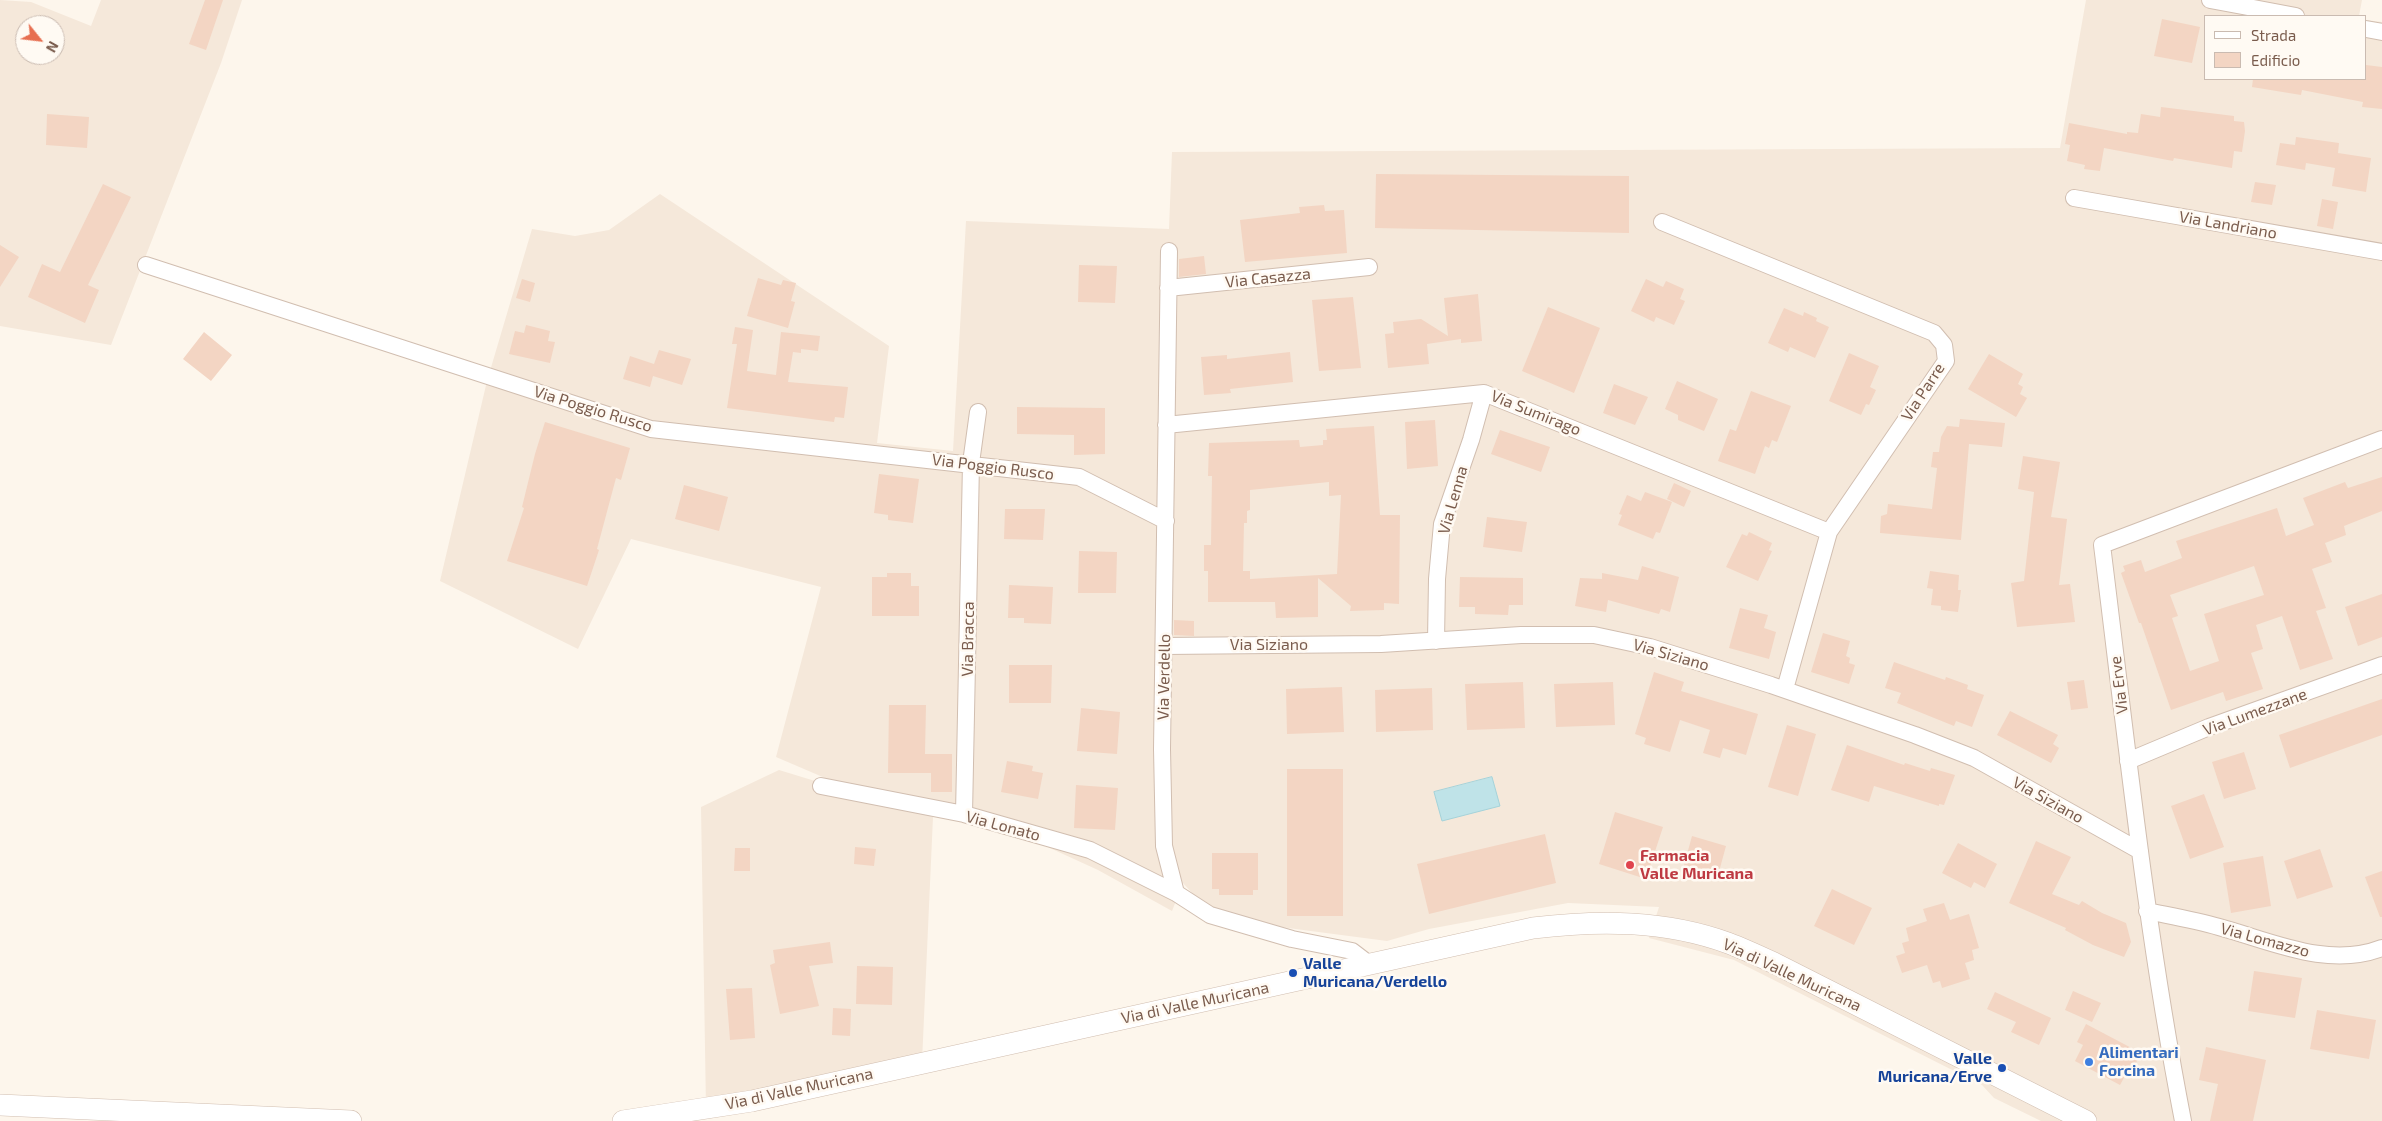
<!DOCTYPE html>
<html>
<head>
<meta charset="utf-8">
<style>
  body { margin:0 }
  #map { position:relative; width:2382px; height:1121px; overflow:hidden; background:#fdf6ec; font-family:"Exo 2",sans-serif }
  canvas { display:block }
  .legend { position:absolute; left:2204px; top:15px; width:162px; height:65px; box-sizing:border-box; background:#fffaf3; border:1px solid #cabbb1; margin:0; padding:6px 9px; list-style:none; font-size:15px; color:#7a5c4d }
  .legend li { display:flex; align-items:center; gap:10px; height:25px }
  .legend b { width:25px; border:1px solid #cabbb1 }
  .north { position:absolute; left:15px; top:15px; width:50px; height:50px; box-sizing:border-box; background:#fffaf3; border:1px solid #cabbb1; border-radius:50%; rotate:119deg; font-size:14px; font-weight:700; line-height:20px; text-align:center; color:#7a5c4d }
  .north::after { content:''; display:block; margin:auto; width:18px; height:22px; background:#e76f51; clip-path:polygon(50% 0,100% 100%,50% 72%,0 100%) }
</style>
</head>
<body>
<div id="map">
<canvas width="2382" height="1121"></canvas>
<ul class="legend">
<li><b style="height:6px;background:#fff"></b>Strada</li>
<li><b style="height:14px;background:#f3d5c3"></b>Edificio</li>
</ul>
<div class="north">N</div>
</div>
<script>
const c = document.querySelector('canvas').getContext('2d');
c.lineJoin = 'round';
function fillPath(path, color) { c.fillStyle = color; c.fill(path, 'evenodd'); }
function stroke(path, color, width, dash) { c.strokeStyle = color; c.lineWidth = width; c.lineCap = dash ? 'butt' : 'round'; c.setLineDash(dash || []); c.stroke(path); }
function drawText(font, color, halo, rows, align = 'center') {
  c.font = font + ' "Exo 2",sans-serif'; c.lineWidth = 5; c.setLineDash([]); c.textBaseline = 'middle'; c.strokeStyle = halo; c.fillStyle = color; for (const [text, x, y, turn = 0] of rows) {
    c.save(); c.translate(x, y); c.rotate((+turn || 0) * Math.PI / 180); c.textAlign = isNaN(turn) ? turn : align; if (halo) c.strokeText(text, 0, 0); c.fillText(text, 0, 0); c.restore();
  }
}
fillPath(new Path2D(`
  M0,0l31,2 60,24 10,-26h141l-21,63 -110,282 -111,-19zM25,25h30v30h-30z
  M2086,0h276l-3,16h-153v63h160v-59l16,2v1099h-341l-47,-23 -12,-13 -248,-125 -85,-22 10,-31 -91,-4 -139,26 -42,12 -99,-13 -45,-9 -41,-15 -19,-21 -11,28 -74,-41 -70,-32 -196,-57 -56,-24 45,-170 -190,-48 -53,110 -138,-68 47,-200 45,-152 43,7 34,-6 51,-36 229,152 -12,97 76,8 13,-230 203,8 3,-77 888,-4z
  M779,770l154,47 -11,245 -216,46 -5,-301z`), '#f5e8da');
const water = new Path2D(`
  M1492,777l8,29 -58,15 -8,-29z`);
fillPath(water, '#bfe3e8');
stroke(water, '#a5d3da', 1);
fillPath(new Path2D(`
  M205,0h18l-17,50 -17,-6z
  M2162,19l38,8 -8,36 -38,-7z
  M2366,65l16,2v42l-20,-2 1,-5 -61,-12 -1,5 -49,-8 1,-8h113z
  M2161,107l73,9v5l10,1 1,9 -3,21 -8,-1 -2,17 -58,-10 -1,3 -69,-13 -4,23 -16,-2 1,-4 -18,-4 3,-16 -5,-1 4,-21 58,11v-2l11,1 3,-19 19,3z
  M47,114l42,3 -2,31 -41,-3z
  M2296,137l43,6 -1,10 33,5 -5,34 -34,-6 3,-18 -29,-5 -1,7 -29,-5 4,-22 15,2z
  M1376,174l253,2v57l-254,-5z
  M2255,182l21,3 -4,20 -21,-3z
  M103,184l28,13 -43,88 11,5 -14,33 -57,-26 14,-33 18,8z
  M2322,199l16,3 -5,27 -16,-3z
  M1324,205l1,6 19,-1 3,43 -102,9 -5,-42 60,-7 -1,-6z
  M0,245l19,12 -19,30z
  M1204,256l2,18 -27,3v-18z
  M1079,265l38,1 -2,37 -37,-1z
  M758,278l23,7 2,-5 13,3 -5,18 4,1 -7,26 -41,-12z
  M522,279l13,4 -5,19 -14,-4z
  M1646,279l17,8 3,-6 18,8 -4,10 5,2 -11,24 -18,-8 -2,5 -23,-11z
  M1478,294l4,47 -21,2v-4l-34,5 2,20 -41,4 -3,-34 9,-1 -1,-11 28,-3 27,17 -4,-38z
  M1353,297l8,71 -42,3 -7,-71z
  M1548,307l52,21 -26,65 -52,-22z
  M1784,308l19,8 1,-4 13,6 -1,3 13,6 -14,31 -25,-11 -2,5 -20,-9z
  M526,325l24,6 -2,10 7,1 -5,21 -41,-9 6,-23 9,2z
  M735,327l18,3 -6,41 29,4 5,-43 39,4 -2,15 -17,-2v4l-8,-1 -5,30 60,5 -4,31 -9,-1 -1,5 -107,-14 10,-64h-5z
  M204,332l28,23 -21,26 -28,-22z
  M659,350l32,9 -9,26 -29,-9 -3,11 -27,-8 7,-23 24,8z
  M1290,352l3,30 -63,7 1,4 -27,2 -3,-38 26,-2v4z
  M1849,353l30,13 -9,21 6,3 -7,15 -3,-1 -5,11 -32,-14z
  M1989,354l34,20 -5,10 5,3 -3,7 7,4 -11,19 -48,-28z
  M1677,381l41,18 -14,32 -26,-11v-5l-13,-6z
  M1614,384l34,13 -13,28 -32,-12z
  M1751,391l40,15 -14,36 -5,-2 -3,8 -4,-2 -10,28 -37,-13 12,-32 6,2z
  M1017,407l88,1v46l-31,1v-20l-57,-1z
  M1960,419l45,4 -3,24 -33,-3 -8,96 -81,-7 1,-17 6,-2 1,-10 44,5 5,-41 -6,-1 2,-15h6l2,-15 6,-11 12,1z
  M1435,420l3,46 -31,3 -2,-47z
  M545,422l85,26 -9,32 -5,-2 -19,71 2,1 -12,36 -80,-25 17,-53 -2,-1 13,-53z
  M1374,426l6,89h20l-1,89 -15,-1v7l-34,1 1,-5 -33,-28v39l-42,1 -1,-16h-67v-31h-4v-26h7l1,-69h-4l1,-33 90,-3 1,7 23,-2v-5h4l-1,-11zM1329,482v14l12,-1 -4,79 -87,5v-8h-7l1,-48h3v-12l3,-1v-20z
  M1500,430l50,17 -9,25 -50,-18z
  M2023,456l37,6 -9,55 16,2 -8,66 11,-1 5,38 -58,5 -6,-44 13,-2 10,-89 -16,-3z
  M879,474l40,5 -6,44 -25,-3v-5l-14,-2z
  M2382,477v34l-38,15 2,9 -21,8 7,19 -20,7 14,39 -10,3 17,48 -33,11 -18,-54 -26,9 7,24 -12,4 12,36 -37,12 -3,-9 -52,18 -30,-87h-2l-18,-50 4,-2 -2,-5 18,-6 4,12 37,-14 -6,-17 101,-33 9,28 28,-11 -11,-27 42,-16 3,6zM2254,566l10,29 -60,19 15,47 -29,10 -18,-53 6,-2 -8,-21z
  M1674,483l17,8 -7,16 -17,-8z
  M684,485l44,12 -9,34 -44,-12z
  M1645,492l27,10 -12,31 -4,-1 -3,7 -35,-14 4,-10 -3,-1 8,-19 14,6z
  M1005,509h40l-2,31 -39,-1z
  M1487,517l40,5 -5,30 -39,-5z
  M1749,532l23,11 -3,7 3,1 -14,30 -32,-14 16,-33 5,2z
  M1079,551l38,1 -1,41h-38z
  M1642,566l37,11 -9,35 -9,-3 -2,5 -51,-14 -2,12 -31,-6 5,-28 22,1v-6l36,7z
  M1930,571l29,4 -1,15h3l-3,22 -17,-2v-4l-10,-1 2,-16 -6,-1z
  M887,573h24v13h8v30h-47v-39h15z
  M1460,577l63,1v27h-14l-1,10 -33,-1v-7h-16z
  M1009,585l44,2 -2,37 -27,-1v-5h-16z
  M2382,594v43l-24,9 -13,-39z
  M1740,608l28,7 -4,13 12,4 -7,27 -40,-11z
  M1174,620l20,1v15l-20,-1z
  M1823,633l27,8 -4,15 4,2 -1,5 6,2 -6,19 -38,-12z
  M1894,662l51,18 1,-3 22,8 -1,4 17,6 -12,32 -16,-6 -2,5 -57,-23 4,-10 -16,-5z
  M1009,665h43l-1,38h-42z
  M1654,672l30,10 -3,9 77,23 -12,41 -23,-7 -3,10 -17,-5 7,-23 -30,-10 -10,32 -26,-8 2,-6 -11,-4z
  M2084,680l4,28 -17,2 -4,-28z
  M1523,682l2,46 -58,2 -2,-46z
  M1613,682l2,43 -59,2 -2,-43z
  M1342,687l2,45 -57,2 -1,-45z
  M1432,688l1,42 -57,2 -1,-42z
  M2382,699v36l-92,33 -11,-33z
  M889,705h37l-1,49h27v38h-21v-19h-43z
  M1081,708l39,4 -3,42 -40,-3z
  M2010,711l48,24 -5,9 6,4 -8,15 -54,-28z
  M1787,725l29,9 -18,62 -30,-9z
  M1847,745l57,20 1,-2 25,8 1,-3 24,7 -11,30 -5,-1v2l-65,-20 -5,16 -38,-12z
  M2244,752l12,37 -32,10 -12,-37z
  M1007,761l26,5 -1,5 11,2 -5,26 -37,-7z
  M1287,769h56v147h-56z
  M1076,785l42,3 -3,42 -41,-2z
  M2204,794l20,53 -34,12 -19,-53z
  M1615,812l48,15 -17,52 -47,-15z
  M1545,834l11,49 -127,31 -12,-50z
  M1692,836l34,10 -9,33 -34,-10z
  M2036,841l35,16 -19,37 27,11 3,-4 20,12 24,10 5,19 -7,15 -31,-12 -28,-15 1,-2 -57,-25z
  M1958,843l39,21 -12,24 -11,-6 -3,6 -29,-15z
  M855,847l21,2 -2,17 -20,-2z
  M735,848h15v23h-16z
  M2320,849l13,38 -36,12 -13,-38z
  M1212,853h46v37h-5v5h-34v-6h-7z
  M2263,856l8,50 -40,7 -8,-50z
  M2382,871v46h-2l-15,-40z
  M1832,889l40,19 -18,37 -40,-19z
  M1944,903l6,17 19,-6 10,34 -7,2 2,10 -9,3 5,16 -28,9 -2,-7 -7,2 -6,-18 -25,8 -6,-17 9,-3 -3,-10 7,-2 -3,-13 21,-7 -4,-12z
  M830,942l3,21 -24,3 10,40 -39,8 -10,-49 5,-2 -2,-13z
  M857,966l36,1 -1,38 -36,-1z
  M2254,971l48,7 -7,40 -47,-7z
  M752,988l3,50 -25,2 -4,-51z
  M2073,991l28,12 -9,19 -27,-12z
  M1995,992l56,26 -12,27 -28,-13 5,-10 -29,-13z
  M833,1008l18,1 -1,27 -18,-1z
  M2317,1010l59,10 -7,39 -59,-10z
  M2086,1024l55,29 -8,16 -3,-2 -10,18 -45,-24 8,-16 -6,-3z
  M2206,1047l60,13 -13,61h-43l8,-37 -19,-4z`), '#f3d5c3');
const minor = new Path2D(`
  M2210,0l86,16
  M2366,29l16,3
  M2074,198l308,54
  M1662,222l272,111 10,12 2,16 -117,171 -44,157
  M1169,251l-7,498 2,97 12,47 34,22 82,24 60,12 17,13
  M146,265l505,164 428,48 87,44
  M1168,288l201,-21
  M1166,425l318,-32 345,139
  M1436,641l1,-62 5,-55 29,-84 13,-47
  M1164,646l217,-2 140,-9h73l56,12 121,38 144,50 59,23 166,93
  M2128,761l81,-34 173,-62
  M821,786l143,28 126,36 86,43
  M964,814l7,-351 7,-51
  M2147,911c24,5 48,9 72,16 52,14 109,42 163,21
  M2183,1121c-37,-190 -57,-384 -81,-576l280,-106`);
const tertiary = new Path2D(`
  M0,1105l351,16
  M623,1121l129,-20 781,-173c66,-8 132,-8 195,15 16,6 31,13 46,20l312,158`);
stroke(minor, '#d1beb0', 18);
stroke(tertiary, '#d1beb0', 22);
stroke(minor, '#fff', 16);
stroke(tertiary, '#fff', 21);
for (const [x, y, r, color] of [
  [1630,865,5,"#e0444e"],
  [1293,973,5,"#1a4fb4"],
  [2089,1062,5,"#3f7fe0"],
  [2002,1068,5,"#1a4fb4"]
]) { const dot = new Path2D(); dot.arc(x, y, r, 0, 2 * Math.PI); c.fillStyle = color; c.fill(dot); stroke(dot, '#fffaf3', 2); }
drawText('16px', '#7a5c4d', '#fffaf3', [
  ["Via Landriano",2228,225,10],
  ["Via Casazza",1268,278,-6],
  ["Via Parre",1923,392,-57],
  ["Via Poggio Rusco",593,409,17],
  ["Via Sumirago",1536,413,22],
  ["Via Poggio Rusco",993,467,7],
  ["Via Lenna",1453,500,-74],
  ["Via Bracca",968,639,-89],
  ["Via Siziano",1269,645],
  ["Via Siziano",1671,655,16],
  ["Via Verdello",1164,677,-89],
  ["Via Erve",2119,685,-97],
  ["Via Lumezzane",2255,712,-20],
  ["Via Siziano",2048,800,29],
  ["Via Lonato",1003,826,15],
  ["Via Lomazzo",2265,940,15],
  ["Via di Valle Muricana",1792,975,25],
  ["Via di Valle Muricana",1195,1003,-12],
  ["Via di Valle Muricana",799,1089,-12]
]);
drawText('bold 16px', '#be3a42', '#fffaf3', [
  ["Farmacia",1640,856],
  ["Valle Muricana",1640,874]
], 'left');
drawText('bold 16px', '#164399', '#fffaf3', [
  ["Valle",1303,964],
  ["Muricana/Verdello",1303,982],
  ["Valle",1992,1059,"right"],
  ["Muricana/Erve",1992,1077,"right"]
], 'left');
drawText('bold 16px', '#366cbe', '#fffaf3', [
  ["Alimentari",2099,1053],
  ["Forcina",2099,1071]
], 'left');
</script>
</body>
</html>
